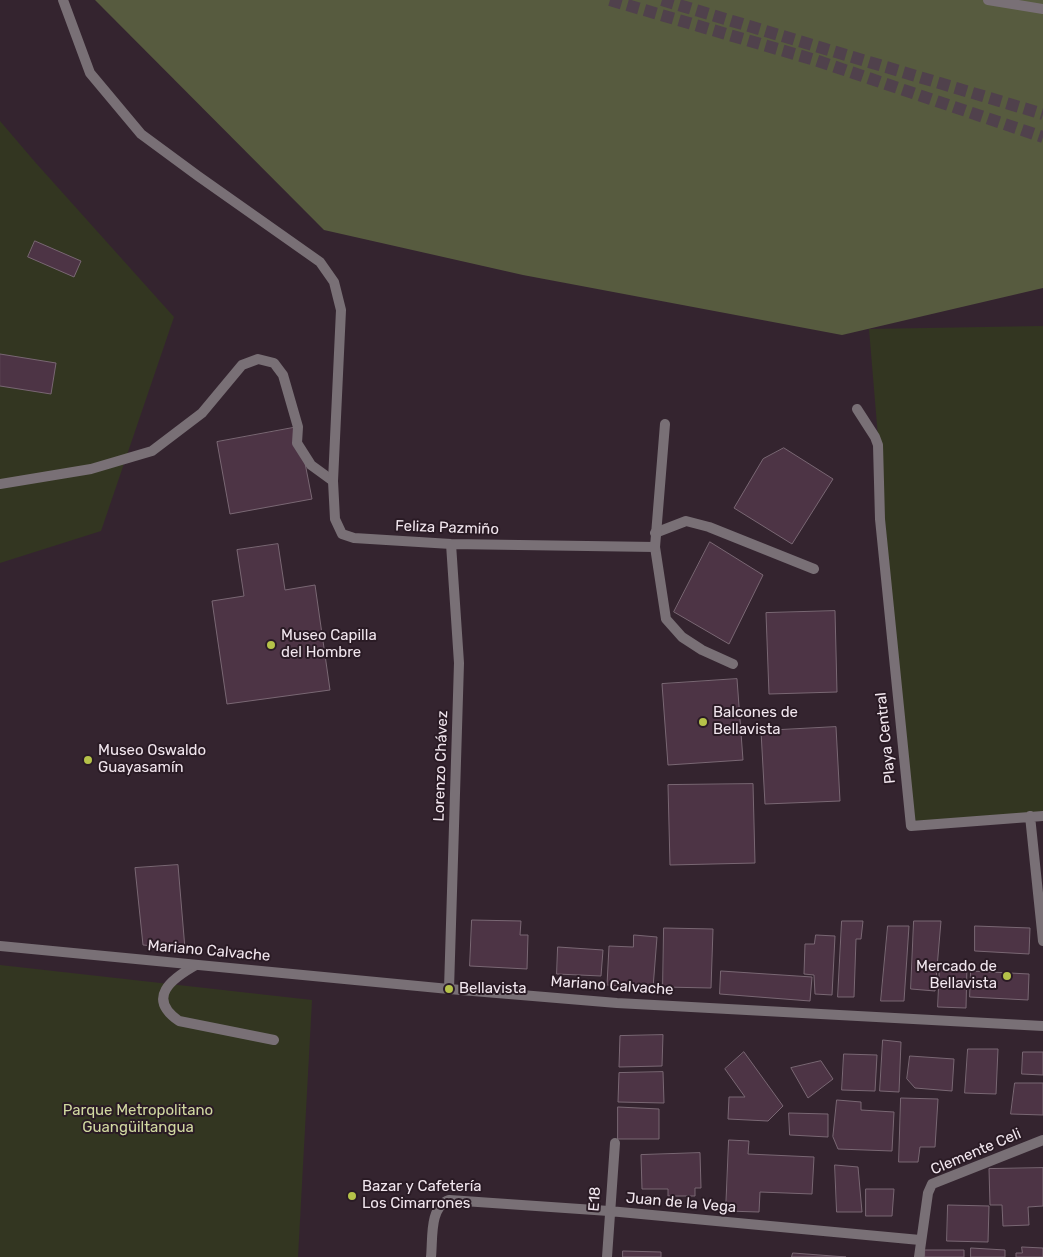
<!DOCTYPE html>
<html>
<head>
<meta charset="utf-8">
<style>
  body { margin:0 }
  canvas { display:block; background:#34242f }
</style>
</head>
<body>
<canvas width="1043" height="1257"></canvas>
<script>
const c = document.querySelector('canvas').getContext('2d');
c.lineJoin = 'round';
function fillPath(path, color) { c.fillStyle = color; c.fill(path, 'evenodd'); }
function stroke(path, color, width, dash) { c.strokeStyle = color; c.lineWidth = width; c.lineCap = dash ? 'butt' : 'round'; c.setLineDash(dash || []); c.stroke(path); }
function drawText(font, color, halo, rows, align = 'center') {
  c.font = font + ' Rubik,sans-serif'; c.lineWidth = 4; c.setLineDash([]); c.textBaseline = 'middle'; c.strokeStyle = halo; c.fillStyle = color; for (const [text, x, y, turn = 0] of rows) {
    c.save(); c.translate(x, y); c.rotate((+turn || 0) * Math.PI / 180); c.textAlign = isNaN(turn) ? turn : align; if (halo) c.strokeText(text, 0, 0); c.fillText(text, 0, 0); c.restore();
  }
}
fillPath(new Path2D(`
  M0,121l35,41 139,155 -73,214 -101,32z
  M1043,326v490l-133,5 -41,-492z
  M0,965l312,35 -14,257h-298z`), '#333621');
fillPath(new Path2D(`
  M95,0h948v288l-201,47 -319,-60 -199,-45z`), '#575b3f');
const building = new Path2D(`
  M35,241l46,20 -7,16 -46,-20z
  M0,354l56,9 -5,31 -51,-8z
  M298,427l14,72 -82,15 -13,-72z
  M784,448l49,31 -41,65 -58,-36 29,-49z
  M710,542l53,33 -34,69 -55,-32z
  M278,544l7,46 30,-5 15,105 -103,14 -15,-103 32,-5 -7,-46z
  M835,611l2,81 -68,2 -3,-81z
  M737,679l6,81 -75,5 -6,-81z
  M836,727l4,74 -75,3 -4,-73z
  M753,784l2,79 -85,2 -2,-80z
  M178,865l7,84 -42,-4 -8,-77z
  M472,920l49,1 -1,14h8l-1,34 -57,-3z
  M842,921h21l-2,18h-5l-2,58h-16z
  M914,921h27l-6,70 -24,-2z
  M888,926h21l-5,75h-23z
  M975,926l55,2 -1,26 -54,-3z
  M664,928l49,1 -2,59 -48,-1z
  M634,935l23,2 -4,51 -46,-3 2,-39 24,1z
  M816,935l19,1 -3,59 -17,-1 -1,-19 -10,-1 1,-30h9z
  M558,947l45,3 -2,26 -44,-2z
  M940,964l27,1 -1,43 -28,-1z
  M721,971l91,6 -2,24 -90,-7z
  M971,971l58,3 -1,26 -58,-3z
  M663,1035l-1,31 -43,1 1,-31z
  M883,1040l18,2 -2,50 -19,-1z
  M968,1049h30l-2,45 -31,-1z
  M744,1052l39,54 -15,15 -40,-2 1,-22h16l-20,-28z
  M1023,1052h20v23l-21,-1z
  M844,1054l33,1 -2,36 -33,-1z
  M910,1056l44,3 -2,32 -37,-3 -8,-9z
  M821,1061l12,18 -25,19 -17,-30z
  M663,1072l1,31 -46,-1 1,-29z
  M1015,1083h28v32l-32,-1z
  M901,1098l37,1 -3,48h-15l-2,15h-19z
  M837,1100l24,2v8l33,2 -2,39 -54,-2 -5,-12z
  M618,1107l41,2v30h-41z
  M789,1113l39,1v23l-38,-2z
  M729,1140l20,1 -1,13 66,3 -2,37 -52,-2 -1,20 -33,-1z
  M700,1153l1,35h-6v8h-27v-7h-26l-1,-34z
  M835,1165l23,2 4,45h-25z
  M1043,1168v38l-15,1 1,18 -26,1 -1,-21h-12l-1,-36z
  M866,1189h28l-2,27h-26z
  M948,1205l41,1 -1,36 -41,-1z
  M1022,1247l21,1v9h-27v-4h6z
  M971,1248l34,2v7h-34z
  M925,1250h39v7h-39z
  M623,1251l38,1v5h-38z
  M793,1253l53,4h-54z`);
fillPath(building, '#4d3445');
stroke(building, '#796773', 1);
stroke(new Path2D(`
  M610,0l205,60 228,77
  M662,0l381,114`), '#50414c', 12, [12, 6]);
stroke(new Path2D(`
  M988,0l55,9
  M0,484l91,-15 61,-18 50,-38 40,-48 16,-6 16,4 9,12 15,52 -1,16 14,22 22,16
  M655,533l31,-12 23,6 105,42
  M655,547l11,72 16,18 20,13 31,14
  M196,965c-25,14 -50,33 -17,56l95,19`), '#797076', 10);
stroke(new Path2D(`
  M63,0l27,73 51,61 57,42 122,86 14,20 7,28 -8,171 2,38 7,15 12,4 97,6 204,3 10,-123
  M857,409l18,28 3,8 2,74 31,307 132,-10
  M1030,816l13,125
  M0,946l449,43 168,14 426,23
  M449,989l10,-326 -8,-119
  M431,1257c2,-18 -2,-50 18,-57l160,11 311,29
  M607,1257l8,-114
  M919,1257l9,-64 4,-9 111,-44`), '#797076', 10);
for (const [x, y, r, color] of [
  [271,645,5,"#b5c249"],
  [703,722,5,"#b5c249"],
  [88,760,5,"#b5c249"],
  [1007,976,5,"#b5c249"],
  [449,989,5,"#b5c249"],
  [352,1196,5,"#b5c249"]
]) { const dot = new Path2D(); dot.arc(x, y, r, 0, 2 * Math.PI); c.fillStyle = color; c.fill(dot); stroke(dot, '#2a1b25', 2); }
drawText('15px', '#f1e6ee', '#2a1b25', [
  ["Feliza Pazmiño",447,528,2],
  ["Playa Central",886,738,-96],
  ["Lorenzo Chávez",441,766,-88],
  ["Mariano Calvache",209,951,5],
  ["Mariano Calvache",612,986,4],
  ["Clemente Celi",976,1152,-23],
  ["E18",595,1199,-86],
  ["Juan de la Vega",681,1203,5]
]);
drawText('15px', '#f1e6ee', '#2a1b25', [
  ["Museo Capilla",281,636],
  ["del Hombre",281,653],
  ["Balcones de",713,713],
  ["Bellavista",713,730],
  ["Museo Oswaldo",98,751],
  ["Guayasamín",98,768],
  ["Mercado de",997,967,"right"],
  ["Bellavista",997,984,"right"],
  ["Bellavista",459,989],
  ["Bazar y Cafetería",362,1187],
  ["Los Cimarrones",362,1204]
], 'left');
drawText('15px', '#d0d8a0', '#2a1b25', [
  ["Parque Metropolitano",138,1111],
  ["Guangüiltangua",138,1128]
]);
</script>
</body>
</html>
